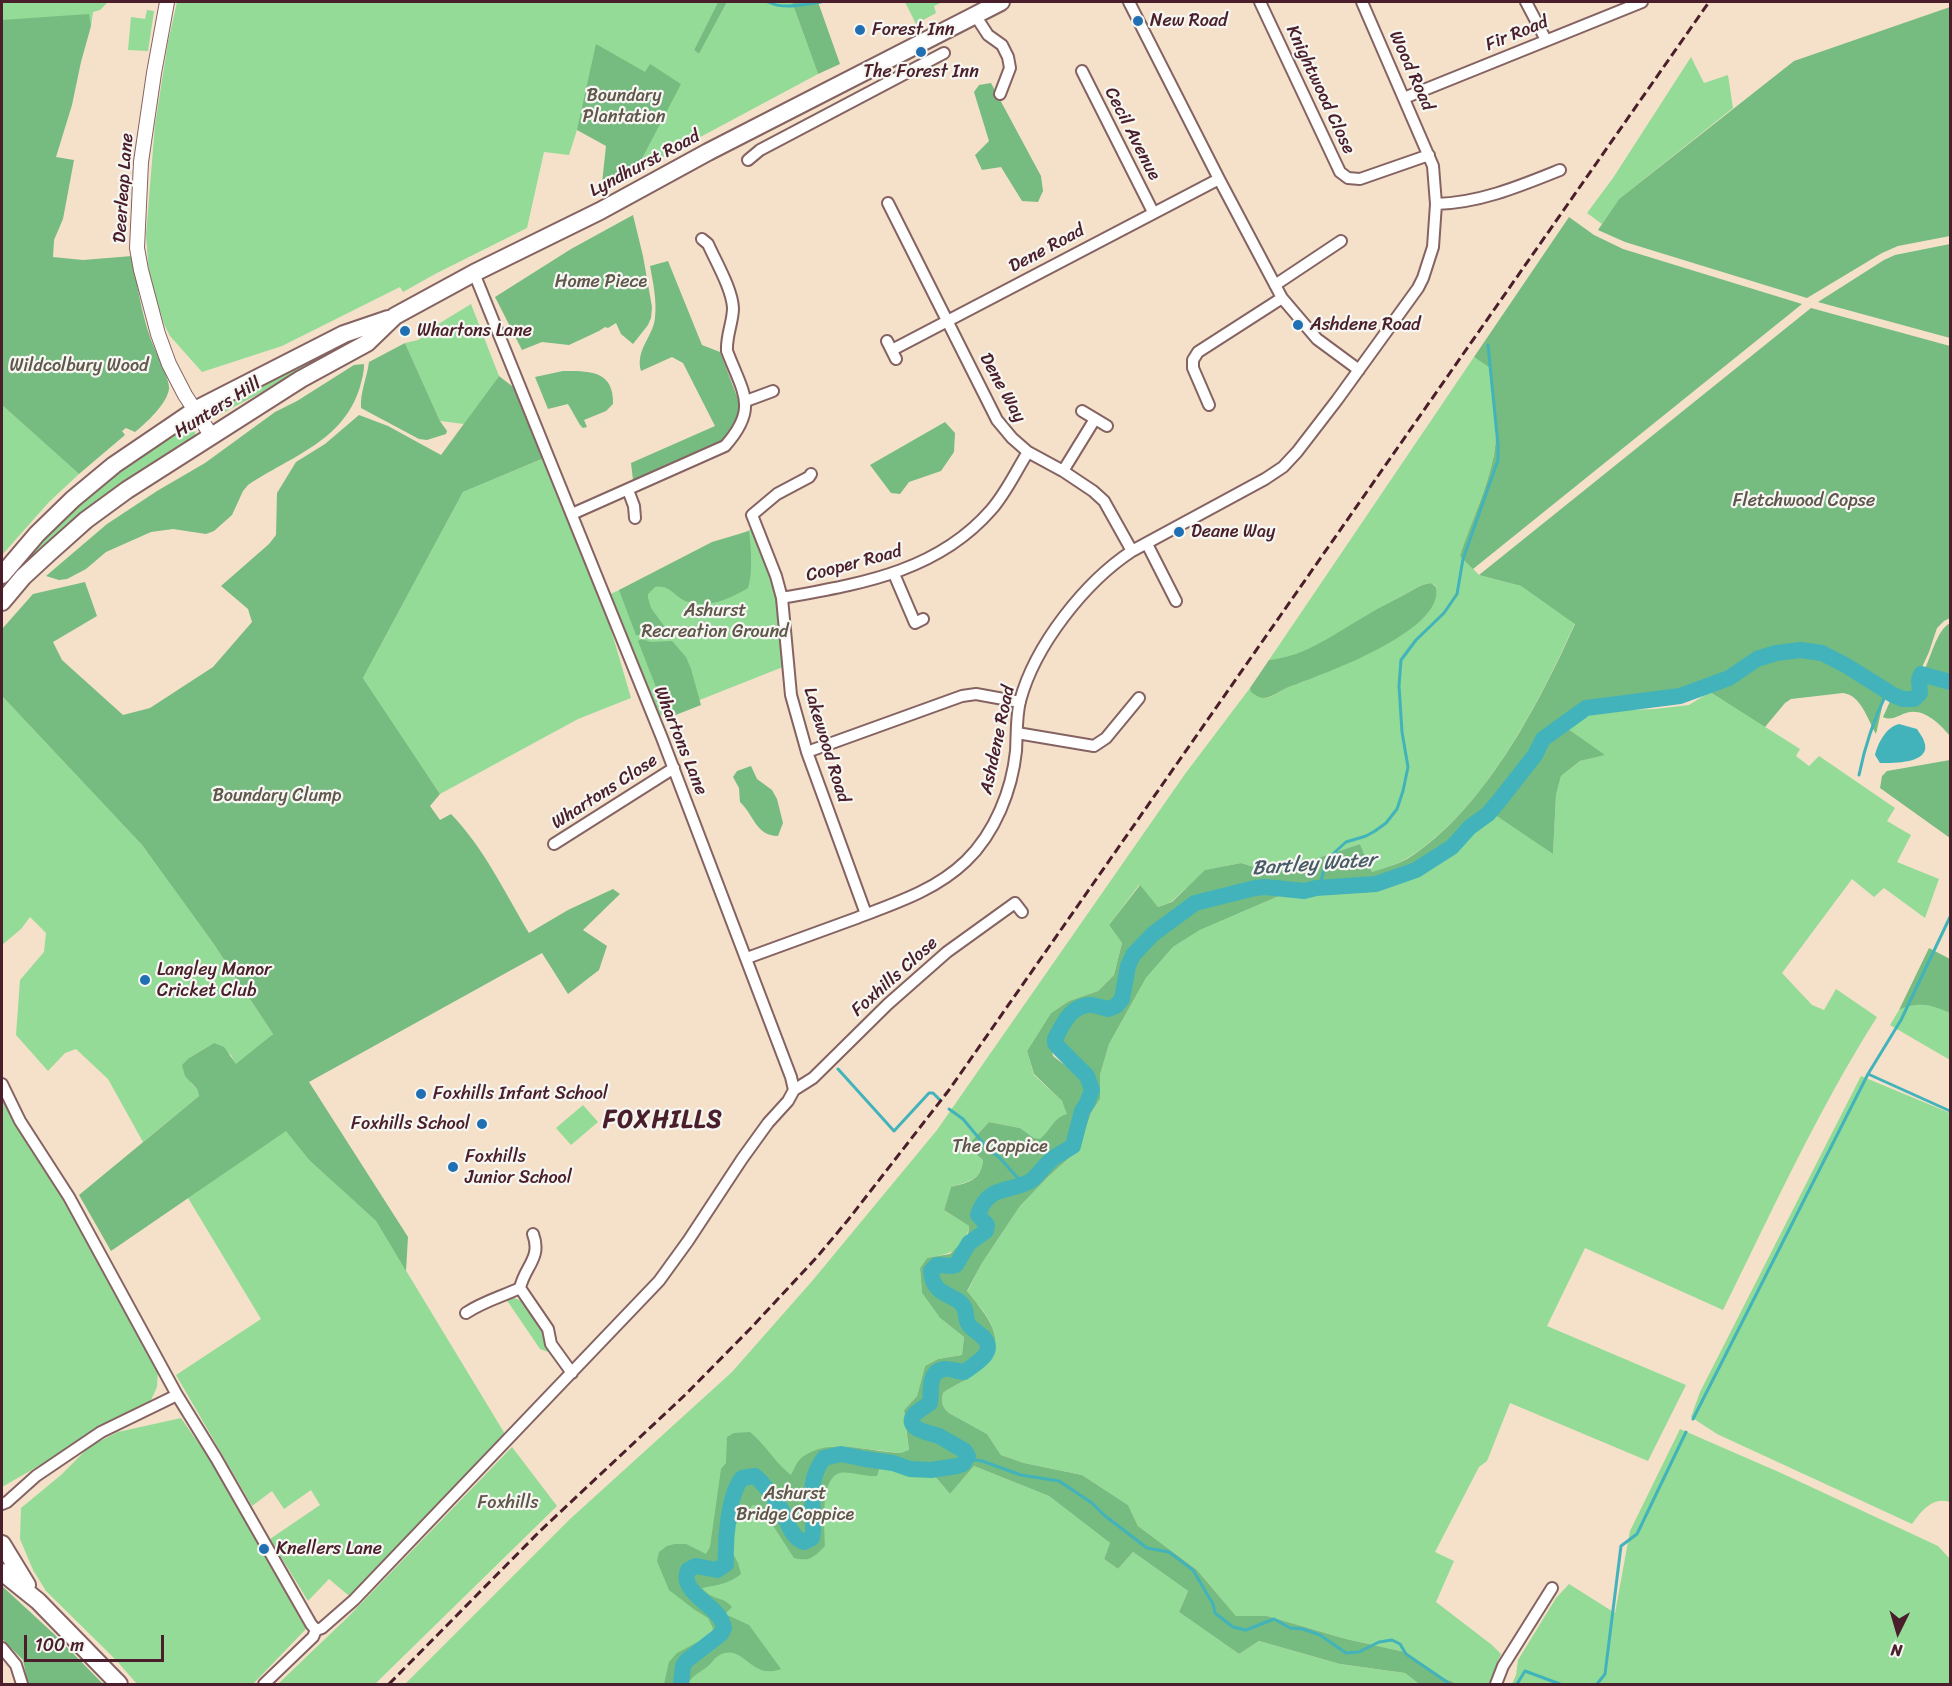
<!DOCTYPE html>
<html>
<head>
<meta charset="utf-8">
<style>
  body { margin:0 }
  #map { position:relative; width:1952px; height:1686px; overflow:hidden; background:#f5e1ca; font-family:Sriracha,sans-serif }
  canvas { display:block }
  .frame { position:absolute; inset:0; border:3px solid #4a1f2b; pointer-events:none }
  .north { position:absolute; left:1868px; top:1602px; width:60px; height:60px; -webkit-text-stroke:4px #f6f6f2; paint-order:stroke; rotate:185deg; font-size:16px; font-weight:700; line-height:24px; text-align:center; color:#4a1f2b }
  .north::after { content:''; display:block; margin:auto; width:21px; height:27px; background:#4a1f2b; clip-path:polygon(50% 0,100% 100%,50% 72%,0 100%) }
  .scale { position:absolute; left:24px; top:1635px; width:140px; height:27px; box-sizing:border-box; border:3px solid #4a1f2b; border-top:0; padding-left:8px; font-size:18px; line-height:21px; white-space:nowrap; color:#4a1f2b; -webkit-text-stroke:4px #f6f6f2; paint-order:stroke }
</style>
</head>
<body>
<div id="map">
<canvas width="1952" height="1686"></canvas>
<div class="frame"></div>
<div class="north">N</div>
<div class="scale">100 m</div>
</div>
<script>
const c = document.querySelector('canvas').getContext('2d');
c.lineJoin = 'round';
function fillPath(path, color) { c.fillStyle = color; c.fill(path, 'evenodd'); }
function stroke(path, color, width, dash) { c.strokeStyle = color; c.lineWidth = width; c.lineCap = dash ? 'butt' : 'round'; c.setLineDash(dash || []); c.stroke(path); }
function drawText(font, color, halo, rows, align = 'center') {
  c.font = font + ' Sriracha,sans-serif'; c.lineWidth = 4.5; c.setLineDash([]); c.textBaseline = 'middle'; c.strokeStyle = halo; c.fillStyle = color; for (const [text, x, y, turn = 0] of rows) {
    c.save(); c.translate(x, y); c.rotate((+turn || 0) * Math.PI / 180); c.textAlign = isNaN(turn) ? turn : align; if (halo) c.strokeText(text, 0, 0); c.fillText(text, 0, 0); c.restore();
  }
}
fillPath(new Path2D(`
  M2,2h106l-8,8 -7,2 -2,14 -89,2z
  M177,2h541l-24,48 5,4 28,-52h65l26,72 -183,98 45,-88 -30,-19 -4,7 -69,58 -8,25 -25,-3 -17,76 -90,45 -34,19 -3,-5 -118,59 -80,26 -32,-36 -6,-12 -15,-49 -3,-40 9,-110 13,-83z
  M905,2h38l-9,4 2,7 -20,11z
  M147,10l7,1 -6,40 -20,-1 3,-33 14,2z
  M1691,57l13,26 24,-8 5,33 -114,91 -17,25 -15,-11 26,-35z
  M471,304l28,72 -35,48 -24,-3 -35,-78 13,-3 17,-14z
  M372,333l-164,88 -3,-7 152,-78z
  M1474,357l15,9c3,29 10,61 5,89 -7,33 -23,68 -33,101l18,19 42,11 54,37c-36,80 -92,190 -169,236 -9,6 -23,9 -34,13l-12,-28 -87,29 -32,-10 -35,7 -35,32 -13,5 -19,-22 -30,40 13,18 -8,32 -16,16 -29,10 -18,12 -24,38 7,24 28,26 6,13c-14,3 -18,17 -28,26l-6,-2 -14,-10 -31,-6 -22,24 16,14c-2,21 -14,21 -32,27l-7,23 25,16c-3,24 -21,29 -42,32l-7,10 2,25 18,25 24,19 -2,18 -24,4 -13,7 -8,30 -13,14 5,41 -8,2c-15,-1 -65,-10 -74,-5 -21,10 -19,41 -45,42l-17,-18 -17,-6 1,10 18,15 14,22 11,24 6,5 9,3 10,-7 -2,-23 -3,-11 3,-25 11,-20 11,-3 13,2 21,7 20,1 42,8 17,20 24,-28 75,30 61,47 -6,16 14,10 15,-17 55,39 -9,21 60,42 20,-13 81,23 65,9 14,11h-1014l164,-164 163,-148 81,-92 124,-150 248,-356 65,-86c2,6 8,10 14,10 9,0 17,-8 25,-11 32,-12 157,-57 147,-101l-5,-3c-12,1 -22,10 -33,15 -39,21 -85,58 -129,62zM741,1474l8,2 -25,85 -3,-16v-19l9,-17 2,-17zM685,1583l94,84 -21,-8 -38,-21c5,-26 -15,-32 -33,-45z
  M2,405l77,69 -30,28 -47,53z
  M185,423c7,2 8,5 11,12l-4,6 -190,152v-9l71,-77 53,-46z
  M544,458l53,136 8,15 26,89 -53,21 -138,75 -77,-116 100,-186z
  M756,527l20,49 12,89 -134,53 -50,-121z
  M1710,692l90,57 -4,7 13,10 10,-10 76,52 -8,13 24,14 -14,27 42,17 -14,39 -41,-30 -10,9 -22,-18 -70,94 30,32 12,5 12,-21 41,28c-59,93 -105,194 -154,293l-138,-62 -38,78 139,59 -38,76 -138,-58 -23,58 -8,6 -44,85 19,9 -18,41 56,43 9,9 -12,30h-31l-23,-9 -30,-23 -59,-13 -79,-23h-31l-39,-46 -59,-44 -10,-21 -46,-30 -58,-12 -23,-8 -14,-21 -38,-21c-7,-6 -8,-11 -6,-20 9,-7 19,-10 28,-17 40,-29 24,-54 -4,-84l15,-29 38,-57 28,-29 31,-28 12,-36 9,-14v-24l9,-31 37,-66 27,-31 27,-17 79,-34 87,-3 52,-17 79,-61 56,39 3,-59 5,-19 19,-15 24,-6 -40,-29 33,-15 58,-2 34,-4z
  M2,696l140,149 71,98 60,91 -37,31 -5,-10 -17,-12 -25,15 2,25 6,6 2,7 -56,46 -35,-63 -32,-30 -11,4 -17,18 -32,-36 4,-55 24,-28 2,-19 -16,-16 -9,12 -19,16z
  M1911,1004l26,2 13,7v47l-60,-35 9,-15z
  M1861,1076l89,37v389c-17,-6 -29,9 -38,22l-195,-90 -26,-17 9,-25z
  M2,1084l67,113 89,172 -1,18 -6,13 -67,37 -35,23 -47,27z
  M583,1105l15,17 -27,23 -15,-17z
  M286,1130l23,30 67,61 132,218 -154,161 -25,-21 -21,22 -38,-62 50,-34 -9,-15 -27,19 -12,-18 -20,15 -76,-131 85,-56 -73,-121z
  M514,1298c20,6 35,33 34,54l-8,-3 -34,-50z
  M181,1418l30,43 95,168 -53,55h-116l-21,-24 -70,-69 -13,-21 -13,-31 1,-31 40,-33 29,-29 28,-14z
  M1680,1429l101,44 157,73 12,13v125h-438l4,-9 2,-15 38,-62 13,-14 46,29 15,-82z
  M512,1447l45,59 -182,178h-97l70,-67z`), '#93db96');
fillPath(new Path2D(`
  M718,2h9l-28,52 -5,-4z
  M792,2h26l22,62 -22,10z
  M1950,7v229l-52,10 -16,7 -75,45 -182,-56 -27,-12 21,-31 175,-138z
  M89,14l2,12 -10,36 -9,43 -16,52 18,3 -11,59 -9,21 -1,17 30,3 49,-4c5,28 9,55 18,81 4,12 20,41 19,52 -2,15 -23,34 -34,43l-9,-4 -4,3 3,4 -46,39 -77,-69v-385z
  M596,44l49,28 5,-8 31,20 -46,88 -28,17 -5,-6 4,-37 -29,-16z
  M991,83l50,93 2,15 -5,11 -16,-1 -21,-34 -19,3 -7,-15 14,-14 -15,-49 5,-7z
  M633,215l10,41 9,51 -1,11 -3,7 -15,19 -12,-10 -5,-11 -8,5 -3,-1 -6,4 -30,14 -27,-3 -20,8 -27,-53 76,-48z
  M1569,217l25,18 29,14 179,55 -329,265 -13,-13c11,-33 27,-67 34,-101 5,-28 -2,-60 -5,-88l-15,-10z
  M1950,244v94l-132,-36 66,-42 11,-5z
  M668,261l34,84 18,7 21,55 -6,19 -12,14 -40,20 -50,20 -2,-17 84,-37 -32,-63 -11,-6 -31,14c-6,-21 12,-34 14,-53 2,-17 -2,-36 -5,-52z
  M1811,308l139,38v272l-6,3 -7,7 -8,24 -11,24 1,14 -2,6 -9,2 -15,-5 -35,-23 -38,-20 -36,-1 -27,8 -19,14 -56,23 -93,10 -45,29 -22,35 2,4 17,-16 4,-15 19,-15 41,29 -25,6 -19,15 -5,19 -3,59 -56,-38 -26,20 -17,18 -36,22 -52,17 -87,3 -79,34 -27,17 -27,31 -37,66 -9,31v24l-9,14 -12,36 -31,28 -28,29 -38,57 -15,28c26,32 46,55 4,85 -9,7 -19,10 -28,17 -2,9 -1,14 6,20l38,21 14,21 23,8 58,12 46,30 10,21 59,44 39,46h31l79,23 59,13 30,23 23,9h-39l-14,-11 -65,-9 -81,-23 -20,13 -60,-42 9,-21 -55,-39 -15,17 -14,-10 6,-16 -61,-47 -75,-30 -24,28 -17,-20 -53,-8 -3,10c-11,1 -29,-5 -37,-3 -21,5 -15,56 -15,73 -11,11 -15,16 -31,12l-33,-51 -8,-2 -18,20 -6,21 9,17 3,11c-12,10 -25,11 -39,14 12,14 20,7 30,19l-7,7 24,11 32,44c-32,12 -37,-28 -63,-13 -4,2 -6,7 -10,10 -7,6 -16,9 -20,18h-24l5,-22 8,-9 34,-18 2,-7 -5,-10 -13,-8 -26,-20 -12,-29 2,-9 8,-6 8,-2h11l20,10 4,-7 11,-78 5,-6 1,-26 7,-4 16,-1c16,13 26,32 41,43 3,-6 7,-16 13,-19 28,-19 66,-4 97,-3l8,-3 -5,-40 13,-14 8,-30 13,-7 24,-4 2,-18 -24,-19 -18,-25 -2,-25 7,-10 23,-4 18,-18 1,-10 -25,-16 7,-23c18,-5 30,-6 32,-27l-16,-14 22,-24 31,6 14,10 6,1c10,-8 14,-22 27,-25l-5,-13 -28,-27 -7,-23 24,-38 18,-12 29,-10 16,-16 8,-32 -13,-18 31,-40 18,22 14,-5 33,-32 36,-7 32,10 87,-29 12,28c11,-4 25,-7 35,-13 76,-47 132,-155 168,-235l-54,-38 -42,-11zM1163,921l2,4c-14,12 -30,26 -35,44 -4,13 -4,26 -9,38 -12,6 -25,-2 -37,2 -8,3 -13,10 -18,16 -19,28 9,29 23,47 7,9 5,21 6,32l-11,7 -7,34 -6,5 -15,9 -26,26 -6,2 -2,-5 9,-3 24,-26 16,-9 3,-5 5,-32 6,-9 1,-11 -2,-7 -31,-24c-5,-26 5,-50 34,-54 9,-1 17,2 25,2 13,-14 9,-38 18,-55 6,-11 22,-21 33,-28z
  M405,343l35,78 7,10 -1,3 -19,6 -8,-1 -58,-31c-1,-16 6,-30 8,-46z
  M364,364c0,9 -2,15 -4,23 -17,55 -69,69 -112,98l-5,6 -11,24 -18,16 -8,3 -33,-5 -22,3 -45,20 -20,17 -19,10 -8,1 -13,-4 61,-52 50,-33 48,-28 70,-51 22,-11 57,-36z
  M563,371c26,0 51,-1 50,33l-7,7 -22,9 3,7 -4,1 -3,-3 -12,-21 -20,5 -13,-32z
  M499,376l18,14 27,68 -81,34 -100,186 77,116 -10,12 10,14 11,-6c33,34 54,79 78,119l39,-23 45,-21 7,5 -37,36 24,16 -8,24 -31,24 -26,-41 -233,129 99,155 -2,34 -30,-50 -67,-61 -23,-29 -175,120 -32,-56 120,-99 -2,-7 -12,-13 -3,-11 7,-7 25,-15 10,4 12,17 37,-30 -60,-91 -71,-98 -140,-149v-67l31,-35 52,-12 12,34 -44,26 9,18 61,55 27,-7 63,-41 39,-45 -4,-13 -27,-23 48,-42 7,-9 1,-42 19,-31 29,-18 34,-29 29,11 53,29z
  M945,422l10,11 -1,19 -13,19 -32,11 -9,12 -9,-1 -21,-28z
  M749,531c2,15 4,43 -1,57 -17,10 -40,21 -60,14 -13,-4 -18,-18 -33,-15l-7,7v4l3,10 16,22 -19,6 -12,-1 -17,-45 93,-48z
  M1431,583l5,4c10,44 -115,88 -147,100 -8,3 -17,11 -26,11 -4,0 -8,-3 -12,-6l-1,-4 19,-28c38,-4 68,-28 100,-46 11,-7 22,-12 33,-18 10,-5 18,-12 29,-13z
  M1950,623v57l-27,-7c8,-15 13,-42 27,-50z
  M642,639l9,3 21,-1 14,16 5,12 10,36 -33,13 -30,-77z
  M1787,653h28l11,4 59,37 -9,40c-8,-14 -15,-39 -33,-41l-52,6 -6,4 -20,24 -55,-35 34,-20 17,-13z
  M1923,676l27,8v52c-10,-12 -27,-29 -44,-23 -9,3 -14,8 -23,4l9,-20 9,4 13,1 8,-7 -1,-16z
  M1950,760v78l-70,-50 2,-12 5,-5z
  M751,766l6,13 15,11 5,9 6,24 -5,13c-22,0 -24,-21 -38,-34l-1,-14 -6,-11 4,-6z
  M1929,948l21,11v54c-18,-8 -33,-12 -51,-3z
  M2,1586l52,48 49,50h-75l-5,-24 -21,-21z`), '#76bb7f');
fillPath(new Path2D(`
  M1899,724l18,5c2,4 6,8 7,12 9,23 -31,22 -44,22l-5,-8c3,-12 11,-28 24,-31z`), '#43b3bb');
stroke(new Path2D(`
  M768,2c17,8 35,2 53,0
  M1859,775c6,-30 15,-56 28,-83
  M1319,887l5,-17 11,-18 11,-10 20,-6 9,-5 11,-8 11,-14 6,-18 5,-24 -6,-35 -3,-46 2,-26 15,-20 28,-27 13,-19 6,-35 35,-99v-15l-10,-100
  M838,1069l56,62 35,-38h4l7,7
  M1868,1074l82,37
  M949,1109l14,10 25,30 12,9 23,26
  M1693,1419l175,-345 33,-54 49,-103
  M968,1459l14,2 39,14 38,6 33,22 12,12 43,33 22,4 24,18 20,34 2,9 18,14 13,3 28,-11 16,9 13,1 17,6 26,18 13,-1 20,-10 13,-2 8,4 6,10 44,30
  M1517,1684l8,-13 35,13
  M1597,1684l8,-10 16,-128 16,-12 49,-102`), '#43b3bb', 3);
stroke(new Path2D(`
  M681,1684l2,-18 3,-5 35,-27 3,-6c-3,-23 -46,-34 -36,-58l8,-4 21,4 9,-6c-1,-22 2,-69 16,-86l13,-2c9,8 18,20 25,31 7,11 10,31 24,35l8,-4 1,-6c2,-28 -8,-49 11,-74l17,-4 24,5 28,4 17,6 21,1 26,-4 6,-2 5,-8 -3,-5c-9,-5 -17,-10 -26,-15 -6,-3 -36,-6 -25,-21 4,-5 11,-8 16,-12 2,-12 -3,-31 14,-34 7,-1 14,3 20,3 11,-8 34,-20 19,-35 -4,-4 -10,-7 -14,-12 -4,-5 -2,-12 -5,-18 -8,-14 -31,-9 -33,-36l6,-6 15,1 4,-1 13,-22 17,-12 1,-6 -9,-10c10,-32 35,-22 54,-35 5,-4 14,-16 20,-21 6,-5 14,-8 21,-13l9,-35 5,-8 5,-13 -5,-14 -28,-28 -4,-5v-4c8,-15 15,-32 33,-34 6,-1 14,3 20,4l8,-3 6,-7 6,-33 5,-11 20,-21 42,-31 60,-15 10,-1 39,4 12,-3 60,-4 40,-14 36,-23 18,-20 18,-13 11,-13 36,-46 8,-16 43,-31 94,-12 49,-18 28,-19 19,-6 25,-3 21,3 25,13 46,29 10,4h11l6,-6 -1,-13 2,-6 29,8`), '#43b3bb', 16);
const minor = new Path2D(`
  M1129,2l90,177 63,119 35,41 42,31
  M1260,2l80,170 8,6 12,1 69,-24
  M1526,2l20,38
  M975,15l13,20 14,10 6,12 2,11 -10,26
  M1082,71l71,141
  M1404,98l238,-96
  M748,160l12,-10 184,-97
  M888,203l109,217 15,18 16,14 35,19 30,20 11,10 28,50
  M1436,204c44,-1 84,-18 124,-34
  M474,273l188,465 129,339 3,13
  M1275,285l66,-44
  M887,341l9,18
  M892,350l327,-171
  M746,401l27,-10
  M1209,405l-16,-37v-8l5,-8 84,-54
  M1082,411l25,15
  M1063,471l32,-52
  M811,474l-2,3 -32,17 -25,21 24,61 6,22 9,97 16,57 59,162
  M628,490l6,16 1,12
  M572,514l153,-68c34,-38 18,-53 2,-95 -1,-15 6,-29 6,-43 -1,-19 -17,-46 -25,-64l-6,-5
  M1147,544l29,57
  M894,574l21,49 8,-4
  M782,598c76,-14 154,-25 209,-88 15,-17 25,-39 37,-58
  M1017,733l77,13 12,-8 33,-40
  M807,752l155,-56 14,-2 44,8
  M554,844l120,-76
  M747,958c35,-13 71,-26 107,-39 39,-15 81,-28 112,-58 29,-28 46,-71 50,-110 1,-16 0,-34 4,-50 15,-56 65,-119 112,-150l133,-72 18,-12 14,-15 40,-52 81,-112 5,-10 10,-31 3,-43 -3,-38 -71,-164
  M2,1084l18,37 49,76 108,198 39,63 95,166 5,6
  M794,1090l19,-12 75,-74 59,-52 68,-49 7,9
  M533,1234c9,24 -8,32 -13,54l28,41 3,15 21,29
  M466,1313c18,-12 35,-16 54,-25
  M2,1504l5,-2 29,-26 65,-44 76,-37
  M2,1648l14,17 6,19
  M264,1684l49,-47 3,-7 6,-2 32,-28 305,-319 29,-40 54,-82 26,-36 20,-22 6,-11
  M1496,1684l7,-18 49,-78`);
const tertiary = new Path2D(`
  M167,2l-13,71 -13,89 -4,86 4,22 17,64 11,30 16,31 26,40`);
const primary = new Path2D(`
  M2,575l35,-41 36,-35 41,-34 81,-55 149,-76 44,-15
  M2,602l21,-25 26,-24 37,-33 41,-30 174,-111 66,-36 28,-27 79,-43 126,-62 108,-59 293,-150
  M2,1544l25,41
  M2,1572l36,29 81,83`);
stroke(minor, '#866363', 14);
stroke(tertiary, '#866363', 16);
stroke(primary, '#866363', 20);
stroke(minor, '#fff', 10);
stroke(tertiary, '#fff', 14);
stroke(primary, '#fff', 16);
stroke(new Path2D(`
  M389,1684l151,-153 145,-136 65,-66 67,-72 31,-37 101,-130 760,-1088`), '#4a1f2b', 3, [9, 4.5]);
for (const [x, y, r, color] of [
  [1138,21,6,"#1f6fb2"],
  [860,30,6,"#1f6fb2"],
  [921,52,6,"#1f6fb2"],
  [1298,325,6,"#1f6fb2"],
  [405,331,6,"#1f6fb2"],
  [1179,532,6,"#1f6fb2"],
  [145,980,6,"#1f6fb2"],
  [421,1094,6,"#1f6fb2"],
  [482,1124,6,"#1f6fb2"],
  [453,1167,6,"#1f6fb2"],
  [264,1549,6,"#1f6fb2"]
]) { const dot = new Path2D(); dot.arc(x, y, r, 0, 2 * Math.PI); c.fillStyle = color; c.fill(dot); stroke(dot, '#f6f6f2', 2); }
drawText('18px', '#4a1f2b', '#f6f6f2', [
  ["New Road",1150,21],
  ["Forest Inn",872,30],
  ["The Forest Inn",921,72,"center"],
  ["Ashdene Road",1310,325],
  ["Whartons Lane",417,331],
  ["Deane Way",1191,532],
  ["Langley Manor",157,970],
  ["Cricket Club",157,991],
  ["Foxhills Infant School",433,1094],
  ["Foxhills School",470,1124,"right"],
  ["Foxhills",465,1157],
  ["Junior School",465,1178],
  ["Knellers Lane",276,1549]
], 'left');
drawText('18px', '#4a1f2b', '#f6f6f2', [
  ["Fir Road",1517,34,-22],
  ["Wood Road",1411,71,66],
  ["Knightwood Close",1320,90,65],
  ["Cecil Avenue",1132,134,63],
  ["Lyndhurst Road",645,164,-28],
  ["Deerleap Lane",124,188,-86],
  ["Dene Road",1047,249,-28],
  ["Dene Way",1002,388,61],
  ["Hunters Hill",218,408,-32],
  ["Cooper Road",854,564,-15],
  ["Ashdene Road",998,740,-78],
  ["Whartons Lane",680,741,68],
  ["Lakewood Road",826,745,73],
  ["Whartons Close",605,792,-33],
  ["Foxhills Close",895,977,-42]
]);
drawText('18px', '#60574b', '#f6f6f2', [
  ["Boundary",624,96],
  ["Plantation",624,117],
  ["Home Piece",601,282],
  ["Wildcolbury Wood",79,366],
  ["Fletchwood Copse",1804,501],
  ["Ashurst",715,611],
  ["Recreation Ground",715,632],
  ["Boundary Clump",277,796],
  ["The Coppice",1000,1147],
  ["Ashurst",795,1494],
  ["Bridge Coppice",795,1515],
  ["Foxhills",508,1503]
]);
drawText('italic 20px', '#475a65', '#f6f6f2', [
  ["Bartley Water",1314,865,-4]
]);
c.letterSpacing = '1.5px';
drawText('bold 24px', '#4a1f2b', '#f6f6f2', [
  ["FOXHILLS",663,1121]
]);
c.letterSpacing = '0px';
</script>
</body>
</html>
